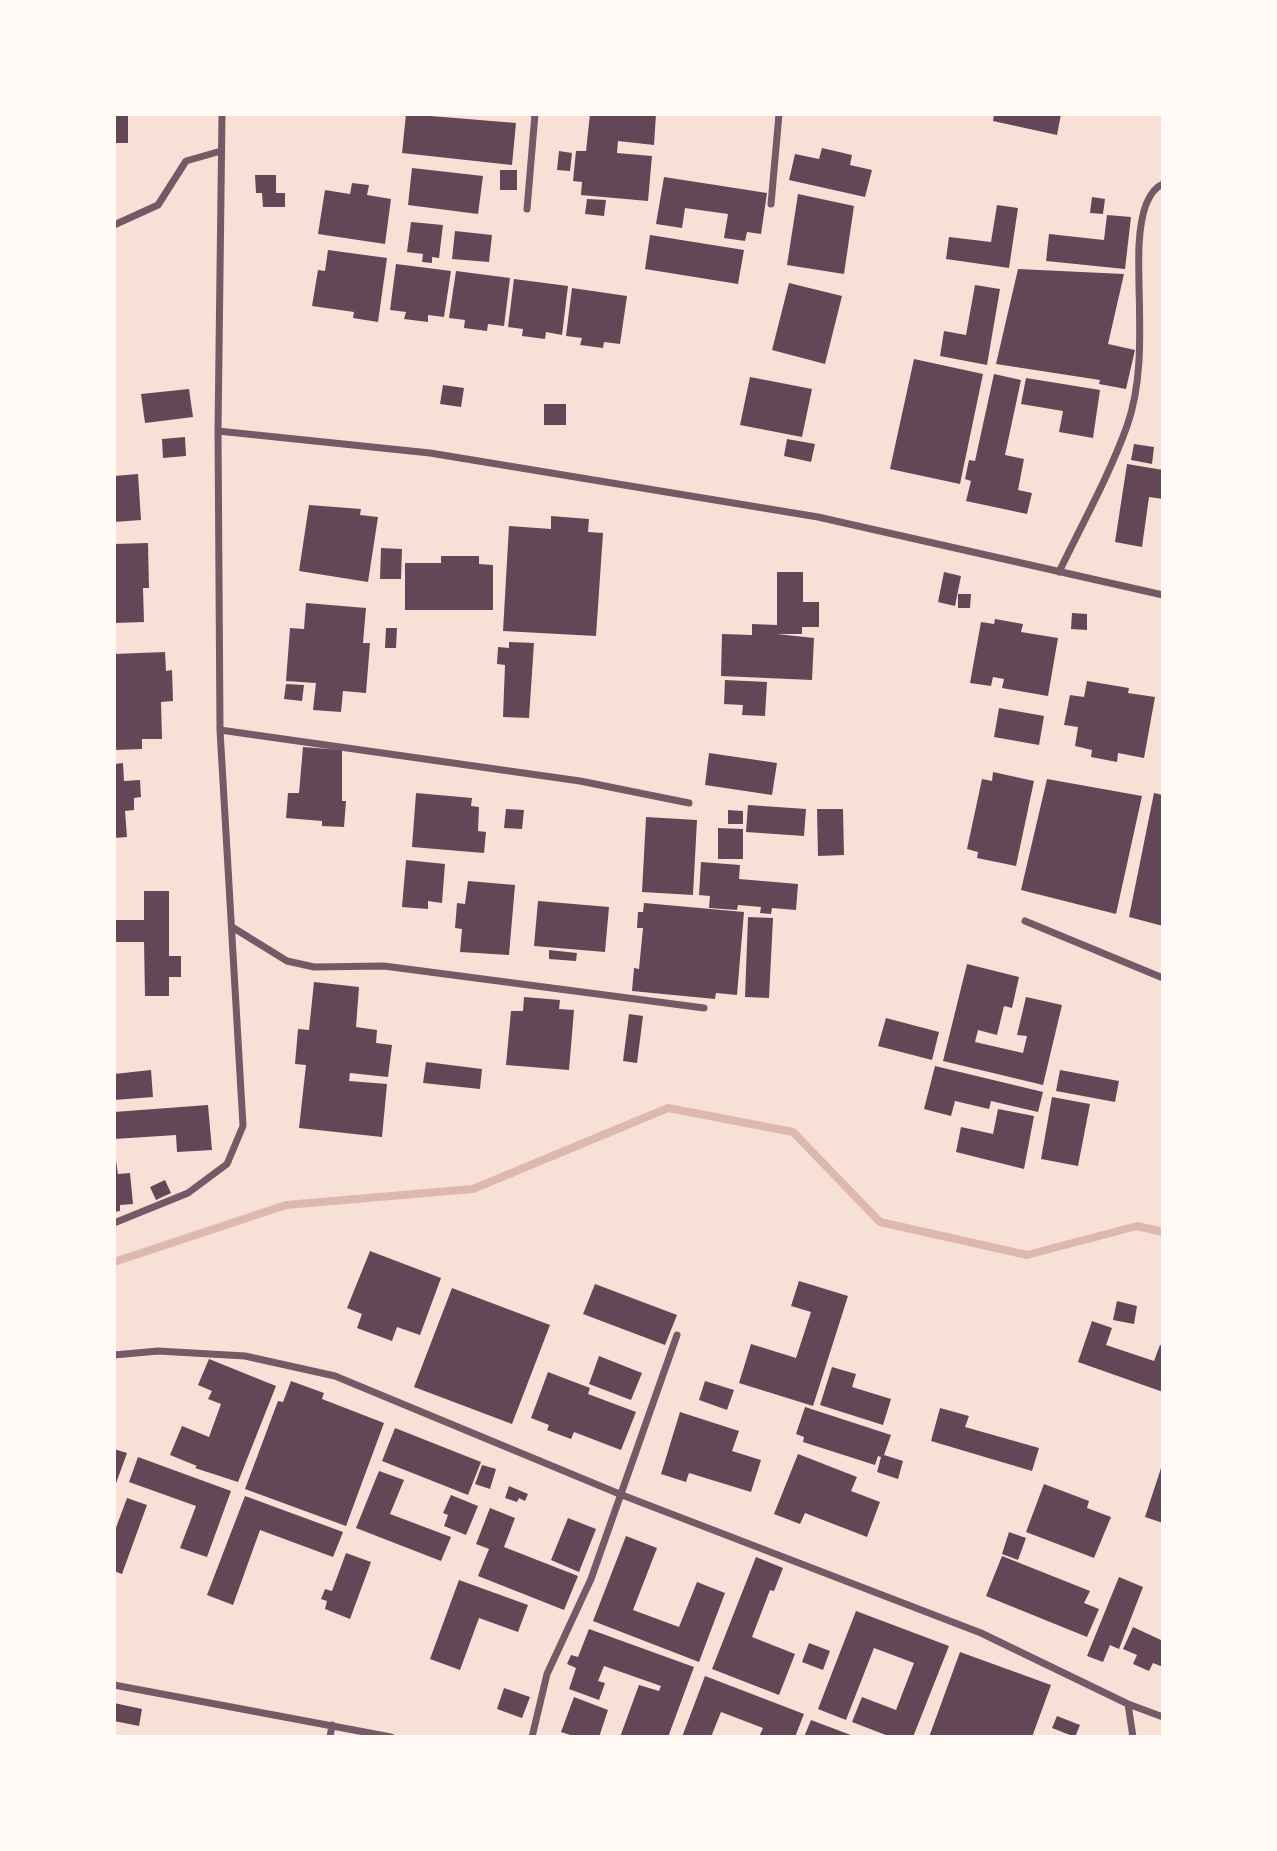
<!DOCTYPE html>
<html>
<head>
<meta charset="utf-8">
<style>
  body { margin:0 }
  #map { position:relative; width:1277px; height:1851px; overflow:hidden; background:#f7e1d7; font-family:"Nunito Sans",sans-serif }
  canvas { display:block }
  .frame { position:absolute; inset:0; border:116px solid #fffaf5; pointer-events:none }
</style>
</head>
<body>
<div id="map">
<canvas width="1277" height="1851"></canvas>
<div class="frame"></div>
</div>
<script>
const c = document.querySelector('canvas').getContext('2d');
c.lineJoin = 'round';
function stroke(path, color, width, dash) { c.strokeStyle = color; c.lineWidth = width; c.lineCap = dash ? 'butt' : 'round'; c.setLineDash(dash || []); c.stroke(path); }
function fillPath(path, color) { c.fillStyle = color; c.fill(path, 'evenodd'); }
stroke(new Path2D(`
  M114,1262l172,-57 187,-16 195,-81 125,24 87,90 147,33 110,-29 26,6`), '#dcb8b0', 8);
fillPath(new Path2D(`
  M114,114h14v29h-14z
  M406,114l110,9 -4,42 -110,-12z
  M590,114h66l-2,31 -36,-4 -1,12 35,3 -4,45 -67,-6 1,-13 -9,-1 3,-30h10z
  M994,114h67l-4,21 -64,-14z
  M822,148l30,7 -2,10 22,5 -7,27 -76,-17 6,-26 24,5z
  M559,151l13,2 -2,18 -13,-1z
  M412,168l71,8 -5,38 -70,-9z
  M500,170h17v20h-17z
  M255,175h21v18h9v14h-22l-1,-14h-6z
  M664,177l103,16 -6,41 -14,-2 -2,9 -21,-3 4,-24 -43,-6 -3,20 -26,-4z
  M352,183l17,2 -2,10 24,4 -6,45 -67,-10 7,-44 25,4z
  M798,194l56,12 -10,68 -57,-9z
  M1092,197l13,2 -2,15 -13,-1z
  M587,199l19,1 -2,16 -19,-2z
  M997,205l21,3 -9,60 -63,-9 3,-22 42,5z
  M1107,215l24,2 -6,52 -79,-8 3,-27 55,6z
  M411,222l32,3 -4,33 -7,-1v6l-10,-1 1,-8 -16,-2z
  M455,231l37,4 -3,27 -37,-3z
  M650,235l94,15 -6,34 -93,-15z
  M328,250l59,8 -9,64 -25,-4 1,-6 -42,-6 6,-36 7,1z
  M396,264l55,7 -7,46 -16,-2v7l-24,-3 2,-7 -16,-2z
  M1018,269l106,5 -16,70 27,6 -9,39 -27,-5 1,-4 -104,-16z
  M456,271l54,7 -6,48 -16,-2 -1,7 -23,-3 1,-8 -16,-2z
  M514,279l54,7 -6,49 -16,-3 -1,7 -23,-3 1,-7 -15,-2z
  M789,283l53,13 -17,68 -53,-14z
  M975,285l25,4 -13,76 -47,-9 4,-25 22,4z
  M572,288l55,8 -7,48 -16,-2 -1,6 -23,-3 2,-7 -16,-2z
  M914,359l69,15 -23,110 -70,-15z
  M994,374l27,6 -16,75 19,4 -6,31 14,3 -5,21 -61,-13 5,-20 -6,-2 4,-19 6,1z
  M750,377l62,12 -10,48 -62,-12z
  M1026,378l74,12 -7,48 -34,-6 4,-21 -42,-7z
  M443,385l21,3 -3,19 -21,-3z
  M189,389l4,28 -48,6 -4,-29z
  M544,404h22v21h-22z
  M185,437l1,19 -23,2 -1,-19z
  M787,439l28,5 -4,18 -27,-6z
  M1134,444l20,3 -2,17 -21,-4z
  M1127,464l36,6v29l-14,-2 -7,50 -27,-5z
  M138,474l3,46 -27,2v-46z
  M309,505l52,4 -1,6 18,2 -10,65 -69,-11z
  M551,516l38,3 -1,13 15,1 -7,103 -93,-5 6,-105 42,3z
  M148,543l1,45h-6l1,34 -30,1v-79z
  M381,548l21,1 -1,30h-21z
  M441,556h38v8l14,1v45h-88v-47h36z
  M777,572h26v30h16v25h-17v7h-25l37,4 -2,42 -91,-4 1,-42 30,1v-11l25,1z
  M944,572l17,4 -6,30 -17,-4z
  M958,594h13l-1,14h-12z
  M306,603l60,5 -3,35h7l-4,50 -23,-2 -2,21 -28,-2 3,-27 -30,-2 4,-53 14,1z
  M1072,613l15,1v16l-16,-1z
  M995,619l28,5 -2,8 37,6 -10,58 -46,-8 2,-9 -11,-2 -2,9 -21,-3 11,-61 13,2z
  M386,628h11l-1,20h-11z
  M509,642l25,1 -5,75 -26,-1 2,-52 -8,-1 1,-17 11,1z
  M165,652l1,19 6,-1 1,31 -12,1 1,37h-20v10l-28,1v-96z
  M725,680l42,2 -2,34 -23,-1 1,-10 -19,-1z
  M1087,681l42,7 -1,5 27,4 -11,61 -26,-5 -1,9 -26,-5 1,-7 -17,-4 3,-19 -14,-2 6,-30 14,2z
  M286,684l18,1 -2,16 -18,-2z
  M999,708l45,8 -5,29 -45,-8z
  M303,747l39,3v51h4l-2,26 -22,-1v-5l-36,-3 2,-25h11z
  M709,753l68,10 -5,32 -67,-10z
  M123,763l1,18 16,-1 1,17 -7,1v12l-9,1 2,26 -13,1v-74z
  M993,772l41,9 -18,85 -39,-8 1,-6 -11,-3 15,-70 10,2z
  M1047,779l95,17 -26,118 -95,-24z
  M416,793l56,5 -1,8 8,1 -1,24 8,1 -2,21 -72,-6z
  M1154,793l9,2v131l-34,-9z
  M748,805l58,4 -2,27 -58,-4z
  M506,809l18,1 -2,19 -18,-1z
  M817,809h26l1,46 -26,1z
  M728,810l15,1v13h-15z
  M646,817l51,3 -4,75 -51,-3z
  M718,828l25,1v30h-25z
  M406,860l39,4 -3,39 -14,-2v8l-26,-2z
  M701,862l39,3 -1,14 59,5 -2,26 -24,-2 -1,6 -11,-1 1,-6 -23,-2 -1,5 -28,-2 1,-12 -11,-1z
  M468,881l47,4 -6,70 -49,-3 2,-23 -7,-1 2,-25 8,1z
  M144,891h25v65h12v21h-12v19h-24l-1,-54h-28l-1,-22h29z
  M538,901l71,6 -4,45 -71,-6z
  M644,903l100,9 -7,83 -21,-2 -1,6 -83,-8 2,-23 5,1 4,-41h-6l1,-16h5z
  M748,917l25,1 -4,80 -24,-1z
  M549,950l28,3 -1,8 -27,-2z
  M967,964l52,13 -7,31 -8,-2 -7,29 -19,-5 -3,12 48,11 4,-17 -10,-1 9,-38 36,8 -19,80 -100,-24z
  M314,982l45,5 -3,40 21,3 -1,13 16,2 -4,32 -38,-4 -1,8 38,3 -5,53 -83,-9 7,-63 -11,-1 3,-35 11,1z
  M524,997l36,3 -1,9 15,1 -5,60 -63,-5 5,-54h12z
  M629,1014l14,2 -6,47 -14,-2z
  M886,1018l53,14 -7,28 -54,-14z
  M426,1062l56,7 -2,20 -57,-6z
  M935,1066l108,26 -5,20 -47,-11 -2,8 -34,-8 -4,15 -27,-7z
  M151,1070l2,27 -39,3v-26z
  M1060,1070l59,11 -4,21 -59,-11z
  M1052,1097l38,7 -12,62 -37,-7z
  M208,1105l4,45 -35,2 -1,-17 -62,4v-27z
  M998,1109l36,7 -10,53 -68,-17 5,-25 32,7z
  M114,1147l4,27 12,-1 3,31 -13,1v6l-6,1z
  M165,1180l6,13 -15,7 -6,-13z
  M370,1251l71,27 -21,57 -23,-8 -5,14 -35,-13 5,-14 -15,-6z
  M799,1281l49,15 -35,110 -74,-23 12,-39 45,14 15,-46 -20,-6z
  M595,1284l82,31 -12,30 -82,-31z
  M452,1288l98,37 -38,99 -98,-37z
  M1117,1301l20,5 -3,18 -21,-4z
  M1092,1321l20,7 -6,17 48,16 6,-16 3,1v46l-85,-30z
  M599,1356l43,17 -11,27 -42,-16z
  M209,1359l67,27 -38,96 -43,-14 2,-2 -27,-11 12,-29 27,11 12,-33 -13,-5 4,-8 -14,-6z
  M832,1367l24,7 -4,13 39,12 -8,26 -63,-20z
  M548,1372l42,16 -2,6 48,18 -15,38 -47,-18 -3,7 -24,-9 2,-5 -18,-7z
  M291,1381l33,12 -2,6 62,24 -38,103 -101,-37 33,-88 5,1z
  M705,1381l29,9 -7,20 -28,-10z
  M805,1407l86,28 -7,20 19,6 -5,18 -21,-7 4,-15 -3,-1 -3,9 -72,-23 1,-5 -8,-3z
  M940,1408l29,8 -4,11 74,21 -7,23 -101,-30z
  M680,1412l59,19 -7,20 29,9 -10,32 -62,-19 -3,9 -25,-8z
  M395,1428l86,34 -13,33 -86,-34z
  M114,1449l13,4 -13,36z
  M798,1454l59,23 -6,14 29,11 -13,35 -62,-24 -5,11 -26,-10z
  M138,1457l93,34 -24,66 -27,-9 16,-42 -67,-24z
  M1163,1462v61l-18,-6z
  M482,1465l14,4 -6,20 -15,-5z
  M379,1471l25,9 -14,34 61,23 -10,24 -85,-33z
  M1044,1484l45,17 -2,7 24,9 -17,41 -68,-26z
  M509,1486l19,8 -3,7 -6,-3 -2,4 -12,-4z
  M451,1495l27,11 -12,29 -22,-9 4,-11 -5,-2z
  M245,1496l98,36 -10,25 -73,-27 -27,75 -26,-10z
  M127,1498l20,7 -25,69 -8,-3v-38z
  M490,1508l25,10 -11,29 74,29 -14,34 -86,-34 11,-27 -13,-5z
  M568,1518l28,11 -17,43 -28,-12z
  M1009,1532l17,6 -8,22 -16,-6z
  M626,1536l31,12 -24,62 46,17 18,-45 28,11 -26,69 -106,-41z
  M346,1553l25,9 -21,57 -25,-10 2,-8 -6,-2 4,-10 7,2z
  M1002,1556l88,35 -6,12 15,6 -12,28 -101,-41z
  M756,1557l27,11 -9,23 -4,-1 -18,47 43,17 -16,41 -67,-26z
  M1119,1577l24,10 -24,62 -9,-4 -7,17 -16,-6z
  M459,1580l69,25 -10,27 -39,-14 -19,52 -30,-11z
  M856,1611l93,35 -36,91h-22l-39,-15 10,-25 34,13 18,-47 -40,-15 -28,72 -28,-11z
  M1133,1627l28,13 2,-6v33l-10,-4 -4,8 -16,-7 4,-9 -14,-6z
  M589,1629l105,38 -26,70h-48l19,-52 20,6 2,-5 -57,-20 -6,15 7,2 -6,17 -30,-11 7,-21 -9,-4 4,-9 7,2z
  M809,1643l21,8 -7,19 -21,-8z
  M960,1652l91,33 -19,52h-103z
  M705,1676l99,38 -9,23h-36l4,-9 -42,-16 -10,25h-29z
  M504,1688l26,9 -8,21 -25,-9z
  M574,1697l34,13 -9,27h-22l-16,-5z
  M114,1703l28,6 -3,17 -25,-5z
  M1057,1716l23,9 -5,12 -23,-9z
  M811,1720l45,17h-52z`), '#644757');
stroke(new Path2D(`
  M771,204l8,-90
  M527,209l8,-95
  M114,225l44,-20 28,-44 35,-10
  M218,431l212,22 388,64 345,78
  M1059,572c23,-48 50,-96 68,-146 20,-56 10,-123 12,-181 1,-19 5,-53 24,-61
  M220,730l360,51 109,22
  M1025,921l138,57
  M232,927l55,34 27,6 70,-1 320,42
  M114,1223l74,-30 39,-29 16,-38 -23,-396 -2,-299 4,-317
  M114,1355l44,-4 87,5 90,20 287,119 359,138 147,71 5,33
  M114,1685l277,52
  M1128,1704l35,13
  M330,1737l2,-12
  M532,1737l15,-63 44,-95 86,-244`), '#755966', 7);
</script>
</body>
</html>
